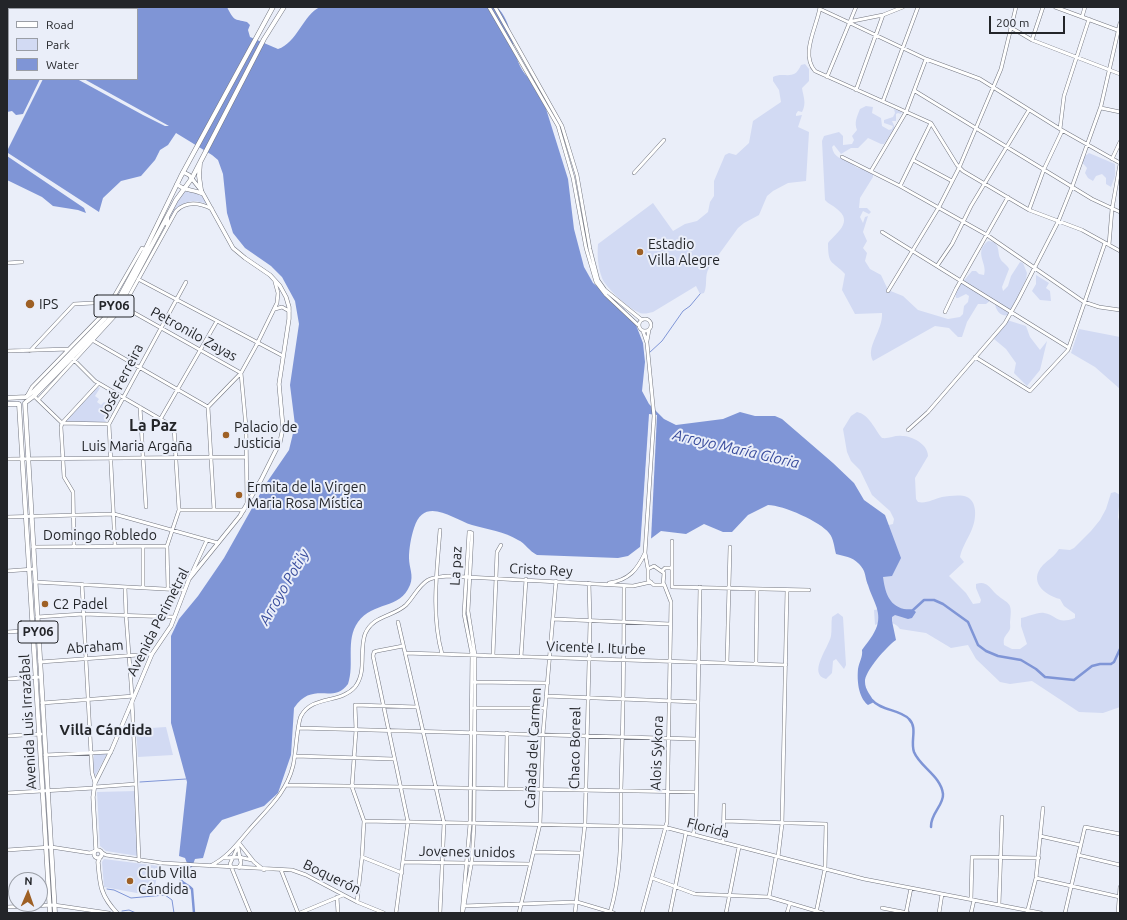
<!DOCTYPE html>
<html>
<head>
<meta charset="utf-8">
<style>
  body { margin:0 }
  #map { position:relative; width:1127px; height:920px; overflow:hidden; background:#eaeef9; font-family:Ubuntu,sans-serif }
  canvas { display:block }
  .frame { position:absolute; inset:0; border:8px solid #232529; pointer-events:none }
  .legend { position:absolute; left:8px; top:8px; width:130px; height:72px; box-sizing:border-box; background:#eaeef9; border:1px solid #9a9ea6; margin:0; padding:5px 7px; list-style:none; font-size:12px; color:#232529 }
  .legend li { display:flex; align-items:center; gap:8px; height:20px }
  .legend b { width:20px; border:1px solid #9a9ea6 }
  .north { position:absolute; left:8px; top:872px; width:40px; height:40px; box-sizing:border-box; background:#eaeef9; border:1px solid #9a9ea6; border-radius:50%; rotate:2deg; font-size:11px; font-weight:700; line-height:16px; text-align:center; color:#232529 }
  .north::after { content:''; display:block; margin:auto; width:14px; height:18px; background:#9e6025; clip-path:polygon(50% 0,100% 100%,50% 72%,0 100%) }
  .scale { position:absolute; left:989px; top:16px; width:76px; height:18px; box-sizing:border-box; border:2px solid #232529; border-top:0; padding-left:5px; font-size:12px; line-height:14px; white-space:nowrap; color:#232529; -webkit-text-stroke:3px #eaeef9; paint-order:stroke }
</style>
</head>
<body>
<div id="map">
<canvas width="1127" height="920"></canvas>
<div class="frame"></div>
<ul class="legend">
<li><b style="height:5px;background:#fff"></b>Road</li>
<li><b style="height:11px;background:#d2daf3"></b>Park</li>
<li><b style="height:11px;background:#7f95d6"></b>Water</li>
</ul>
<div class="north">N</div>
<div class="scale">200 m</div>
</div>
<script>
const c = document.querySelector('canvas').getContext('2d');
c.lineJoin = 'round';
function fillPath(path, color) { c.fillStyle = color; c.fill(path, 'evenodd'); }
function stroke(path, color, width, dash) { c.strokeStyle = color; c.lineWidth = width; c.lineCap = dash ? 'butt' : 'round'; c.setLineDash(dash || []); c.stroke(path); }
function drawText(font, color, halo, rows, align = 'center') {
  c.font = font + ' Ubuntu,sans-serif'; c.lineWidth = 4; c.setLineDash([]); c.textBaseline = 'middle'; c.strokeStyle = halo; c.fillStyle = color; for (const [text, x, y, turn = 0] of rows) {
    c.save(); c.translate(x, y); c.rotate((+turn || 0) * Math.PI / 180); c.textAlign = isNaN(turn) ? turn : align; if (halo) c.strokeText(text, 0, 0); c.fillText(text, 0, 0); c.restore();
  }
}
fillPath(new Path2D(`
  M805,64l4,5v12l-7,7c1,8 5,15 0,24l-4,-1 -2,3v2l6,-1 -4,12 11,5 -3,49 -18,2 -15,8 -6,5 -8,19 -15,8 -6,5 -29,40c-5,8 -1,17 -5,25l-4,1 -4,-8 -43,26c-5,1 -10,3 -15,0 -10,-4 -32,-24 -36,-34 -4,-11 -5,-22 -4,-34l55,-41 20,28 12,-7 12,-3 11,-9 2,-10 4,-6v-15l11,-26 4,-2 7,2 13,-12 4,-22 28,-19 -2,-12 -6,-9v-4c11,-6 21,5 28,-12z
  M866,106l7,1 -1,6 9,5 1,8 7,4 3,-1 1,-3 -9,-3v-3l9,-3 2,-4 -1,-4 8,3 -1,2 -3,-1 -2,1v7h-4l3,7 -11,16h-3l-13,-6 -10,10h-7l-10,6 -7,-9 -2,2c2,11 9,11 18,15 3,2 5,5 8,6 6,2 9,0 15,4v5l-13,21 -1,10h8l4,4 -2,2 -6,-3 -3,6 3,6 2,-6 3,-1 -5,16 4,9 -4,7 4,5 -2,8 5,8 11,6 7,15 15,6 15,14 30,9 12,-2 3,-3 1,-8 4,-4 1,-6 -3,-2 -8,4h-2l-1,-7 17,-20h4l3,3 5,1c4,-12 -11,-22 4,-34 13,1 9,10 12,17 2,5 7,6 9,11l-7,18 1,4 5,-5 3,-10 9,-14 3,1 4,10 -1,6 -17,36c-8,2 -13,-4 -14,-11l-4,-4 -5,4h-8l-11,18 -5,15h-4l-9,-9 -14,-2 -62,35c-8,-14 10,-30 9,-48l-27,1 -13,-24 3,-16c-13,-14 -17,-8 -17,-31 8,-10 26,-21 9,-34 -4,-4 -9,-5 -12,-9l-3,-59 2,-5 15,-4 4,4v9l9,-1 2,-4 -2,-4 5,-6c-3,-8 0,-13 3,-21z
  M1089,153l26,11v12l-4,11 -5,-3v-6l-4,-4 -6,2 -3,5 -5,-3 -3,-5 2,-5 -7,-8z
  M190,190l12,5 7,10c-18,-9 -32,-1 -41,16v-5l15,-23z
  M1036,275l13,8 -3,5 4,3 1,10 -11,-1 -8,-9 4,-7z
  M1007,320l19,6 4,11 10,13 7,-9 -7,29 -13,16 -13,-13 2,-10 -10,-14 -12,-10z
  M1079,329l41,8v52l-25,-22 -24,-14z
  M98,387l2,1 -5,8 4,3 -2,3 4,3 3,-3 4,2 -2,3 5,4 -6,12 -40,-1z
  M857,412c13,3 17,17 25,26 7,1 13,-3 20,-2 10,0 26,8 26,20l-13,22 1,21 2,3c8,2 16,-3 24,-5 7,-1 19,-3 25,0 11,5 9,23 5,32 -4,10 -10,18 -12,28l4,5 -15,14 17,17 7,11 7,-1 1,-3 -5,-12v-4c9,-3 12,1 18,8 14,14 19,7 16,30 0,4 1,6 -1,9 -4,6 -6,6 -5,14l8,4h8l7,-5 -6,-18v-8c7,-1 16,-6 23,-5 13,2 12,12 31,5v-4l-11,-8 -4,-7c-16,-4 -32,-18 -17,-34 6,-6 11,-8 16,-16l11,1 4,-2 17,-17 9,-11 6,-11 5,-16 4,-1 5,3 -2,22 2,8v182l-17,6 -24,-1 -47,-31 -22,3 -10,-2 -24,-23 -8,-14 -17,3 -25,-15 -26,-4c-6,-8 -16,-8 -25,-4l-1,-15 6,-1 5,-83 8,-2 1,-5 -4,-8 -18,-16 -12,-25 -9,-9 -4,-9 -4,-23 8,-13z
  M838,613l5,4 3,48 -2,4 -8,-10 -3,2 -1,12 -6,6c-19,-5 3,-32 5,-43 1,-6 0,-13 1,-19z
  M166,727l7,28 -35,2 -2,-28z
  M94,754h13l-12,22 -2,-1z
  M136,791l2,65 -32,-5 -6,-5 -3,-54z
  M104,859l55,7 -6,30 -49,-9 -2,-25z`), '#d2daf3');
fillPath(new Path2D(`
  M7,7l152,1 68,-1c7,14 7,12 20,15l3,3 -2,5 2,7 28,12c19,-6 25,-34 42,-42h177c16,16 14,39 23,59 5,11 17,18 22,30l26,83 6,50 10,38 9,16 31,26 12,16 7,18 2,19 -3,29 7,13 15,15 12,6 47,-6 17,-7 15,4h20l7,3 51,44 21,20 10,17 21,15 16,43 -9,18 -9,1c2,14 5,28 21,32 5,1 8,-1 12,3l-4,6 -4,1 -13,-4 -3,2v4l4,19c-9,6 -32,32 -31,42 0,8 6,13 9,20l-6,3c-10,-8 -11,-25 -10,-36 1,-7 5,-12 4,-19 5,-7 12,-15 15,-24 5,-15 -5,-27 -9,-41 -4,-10 -1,-13 -10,-22 -6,-6 -14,-7 -22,-9 -2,-7 -2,-15 -7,-21 -8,-11 -46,-28 -61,-28l-20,10 -16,17h-9l-19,-8 -18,10 -25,-3 -33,25 -10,2 -81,-3c-8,-4 -12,-12 -19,-15 -13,-8 -31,-11 -46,-15 -19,-6 -48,-30 -58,3 -3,9 -5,21 -5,30 0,10 5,17 1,27 -10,25 -37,16 -52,37 -13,18 -3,42 -10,62 -15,21 -35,-4 -54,24l-3,47 -13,38 -14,13 -42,14 -12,14 -7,24 -8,1 -3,8 -3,1 -4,-10 -6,-2 8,-74 -16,-59v-87l8,-17 19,-23 26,-38 41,-73 24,-35 6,-25 -5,-40 9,-61 -4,-23 -13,-24 -11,-11 -26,-18 -12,-15 -6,-20 -4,-39 -5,-14 -6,-5 -36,-22 -8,12 -8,5 -5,10 -14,16 -20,5 -18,17 -4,14 -91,-59v-4l35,-70h34l66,36 22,11h4l-85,-47h53v-70h-128v70h31l-17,35 -7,1 -4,-4 -5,1z
  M7,156l77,52 2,5 -8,-3 -25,-4 -11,-9 -35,-17z`), '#7f95d6');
fillPath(new Path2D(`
  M649,414l8,1 -6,125 -11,9z`), '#eaeef9');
stroke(new Path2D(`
  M649,353l13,-12 21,-30 7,-5 10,-12
  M140,782l46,-3
  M107,889l7,1 17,8 34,-3 7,5 2,13
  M122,911l7,-1 7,3`), '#7f95d6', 1);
stroke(new Path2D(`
  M912,611l12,-11h10l9,4 25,18 10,23 8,6 12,5 23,4 15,9 9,8 29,3 18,-14 8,-2h11l3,-2 6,-13
  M872,700c9,11 28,9 37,19 9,9 1,22 5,33 6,15 27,24 29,42 1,11 -13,20 -12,33
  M189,867c-2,2 -6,4 -7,7 -6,8 6,10 10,15l2,24`), '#7f95d6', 2.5);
const minor = new Path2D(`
  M489,7l69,119 15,52 13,70 10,34 10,13 32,30
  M495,7l67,119 15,49 13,74 8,31 7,10 37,30
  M820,7c-3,20 -20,47 -5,64l116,52 26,42 6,6 66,39 53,20 38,21
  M1055,7l65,24
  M820,9l28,13 35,-7 20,-8
  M1082,17l3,-10
  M848,22l78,37 54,20 80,50 60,34
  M1010,27l22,13 88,34
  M1032,40l11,-33
  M827,77l29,-70
  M856,90l27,-75
  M915,91l177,108 28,13
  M883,101l35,-94
  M1101,108l19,4
  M1060,129l4,-33 25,-77
  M842,157l58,29 87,49 97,67 15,5 21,3
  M1112,159l8,-17
  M913,160l39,21
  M871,171l35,-59 20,-53
  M634,173l30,-33
  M900,186l31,-63
  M1029,210l15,-41 18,-38
  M882,232l187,116
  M1109,245l3,-36 8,-45
  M7,263l15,-1
  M937,266l15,-22 19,-38 58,-96
  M138,279l145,77
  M888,291l51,-84 20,-39 42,-99 15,-62
  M122,306l119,67
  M275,309l7,-2 7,4
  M945,312l11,-23 52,-92
  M639 325a6 6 0 1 1 12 0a6 6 0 1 1-12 0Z
  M643,331l4,12 7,73 -9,137 3,16
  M92,340l116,67
  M647,341l2,-11
  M7,351l62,-2
  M30,351l44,-47 38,-2 6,2
  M975,357l55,34 38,-41 37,-107
  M72,358l23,23 79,46 5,83 -12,36 1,43
  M241,373l5,54 1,77
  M27,396l5,-9 73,-75 37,-64 3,2
  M34,396l28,27 47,1
  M38,400l85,-93 53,-96c11,-11 24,-8 36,-2
  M140,407l6,100
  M208,407l33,-34 15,-27 21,-43 1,-10 -3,-11
  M208,407l6,103
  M161,418l56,-97
  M908,430l20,-18 77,-89 13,-23 40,-78 14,-35 29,-81 19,-83
  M7,459l239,-2
  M179,510h65
  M7,517l107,-3 104,29
  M440,530c-3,41 -9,84 2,124
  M672,541v46l137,3
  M115,546l-6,-122 77,-142
  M143,546v42
  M33,547l134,-1
  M74,547l-1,-55 -9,-15 -3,-50 1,-4 36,-39
  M654,566l10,7 -1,12h-9l-6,-5v-11z
  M7,571l27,-2
  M662,571l3,-3h6
  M190,577l17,-37
  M35,582l148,8
  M609,583c20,-3 28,-13 36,-30
  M82,584l10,189 3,10
  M125,587l1,28 6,81
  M37,617l46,-3 91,3
  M553,619l117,5
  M398,622l46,201 -4,90
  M7,632l31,-2
  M405,653l381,12
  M493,655l4,-103 4,-7
  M521,657l5,-78
  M40,662l112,-8
  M727,663l3,-116
  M756,664l1,-75
  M7,679l34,-2
  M474,682l74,1
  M546,696l151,6
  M42,703l92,-7
  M474,708h71
  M299,728l397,11
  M7,736l34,-2
  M45,755l66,-3
  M295,756l99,3
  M136,784l3,77
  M286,785l410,7
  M95,787l41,-3 -4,-83
  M506,788l1,-55
  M7,793l87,-5
  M364,821l300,6 200,52 177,34
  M724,821l102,3 -1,45 -9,44
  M693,835l3,-13 4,-235
  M1040,836l40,9
  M239,843l15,19 10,8
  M723,843l1,-38
  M239,844l-9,20 20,49
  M238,847l3,16 -2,5
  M7,850l44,-3 39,6 5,-2
  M101,852l5,3 56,8 130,7 14,5 51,27 27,11
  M534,852l47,1
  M1078,855l42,10
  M362,857l40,16
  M778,857l4,-33 5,-234
  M224,858l15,-1 13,3
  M403,862l127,2
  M210,866c17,-8 27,-22 39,-36 18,-21 37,-36 44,-64 3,-12 4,-42 8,-50 11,-21 39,-12 54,-29 12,-15 4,-36 10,-53 8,-19 28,-17 41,-29 8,-8 12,-19 22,-25 6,-3 13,-3 20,-4l185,10 18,-4
  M281,870l17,43
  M652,878l43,16 74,3 54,16
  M1036,878l84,19
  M337,897l1,16
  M769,897l7,-40
  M971,900l1,-43 67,1
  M357,902l5,-45 2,-36 -12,-34 4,-57 -1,-25 62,2
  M999,905l3,-88
  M463,906l114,-4 37,11
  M7,907l47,-2 55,8
  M882,908l26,5
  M463,911l9,-51 2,-35 1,-170 -7,-44 4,-78
  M300,913l43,-18
  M396,913l12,-91 -35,-166 1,-4 3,-1 26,-5
  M462,913l8,-89 2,-170 -8,-40 5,-82 3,1
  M519,913l21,-89 3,-90 13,-153
  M575,913l10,-89 5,-202 -1,-39
  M610,913c12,-40 11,-82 11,-124 2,-67 3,-135 3,-203
  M642,913l25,-91 4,-220 -7,-18
  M670,913l16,-80
  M726,913l13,-66
  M787,913l3,-10
  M906,913l5,-25
  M939,913l3,-19
  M971,913l3,-13
  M1027,913l9,-35 7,-70
  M1065,913l20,-86 35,7
  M1118,913l2,-26`);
const major = new Path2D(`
  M177,184c6,7 17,5 26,10
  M94 854a4 4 0 1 1 8 0a4 4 0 1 1-8 0Z
  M96,850l-3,-53 2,-14 17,-34 40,-95 19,-28 18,-47 51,-63 21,-36 19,-38 3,-14 -4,-44 10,-65v-12l-3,-10 -6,-11 -10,-11 -25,-17 -12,-10 -32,-58 -12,-15 -6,-3
  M100,857l-2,5c2,23 2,33 19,51`);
const highway = new Path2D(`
  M200,163l-1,13 2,14
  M167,217v7
  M7,398l19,-1 8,-6 70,-72 14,-19 27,-50 36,-74 92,-169
  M26,402l8,-6 73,-74 13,-17 56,-105 16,-22 72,-139 20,-32
  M25,403l30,510
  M7,404h11
  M19,404l31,509`);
stroke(minor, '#747781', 4);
stroke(major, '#747781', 4.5);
stroke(highway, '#747781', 5);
stroke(minor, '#fff', 3);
stroke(major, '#fff', 3.5);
stroke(highway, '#fff', 4);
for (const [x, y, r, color] of [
  [640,252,4,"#9e6025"],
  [30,304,5,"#9e6025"],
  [226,435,4,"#9e6025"],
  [239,495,4,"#9e6025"],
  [45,604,4,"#9e6025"],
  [130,881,4,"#9e6025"]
]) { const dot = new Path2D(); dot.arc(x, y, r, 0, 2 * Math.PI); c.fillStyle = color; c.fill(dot); stroke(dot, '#eaeef9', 1.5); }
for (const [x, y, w] of [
  [114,306,40],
  [38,632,40]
]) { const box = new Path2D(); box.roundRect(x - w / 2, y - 11, w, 22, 3); c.fillStyle = '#eaeef9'; c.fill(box); stroke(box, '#232529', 1); }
drawText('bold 13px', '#232529', null, [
  ["PY06",114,306],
  ["PY06",38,632]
]);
drawText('14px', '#232529', '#eaeef9', [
  ["Estadio",648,244],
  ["Villa Alegre",648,260],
  ["IPS",39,304],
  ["Palacio de",234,427],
  ["Justicia",234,443],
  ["Ermita de la Virgen",247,487],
  ["Maria Rosa Mística",247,503],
  ["C2 Padel",53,604],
  ["Club Villa",138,873],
  ["Cándida",138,889]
], 'left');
drawText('14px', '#232529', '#eaeef9', [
  ["Petronilo Zayas",194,334,29],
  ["José Ferreira",121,381,-63],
  ["Luis Maria Argaña",137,446],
  ["Domingo Robledo",100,535],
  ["La paz",456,566,-87],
  ["Cristo Rey",541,570,3],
  ["Avenida Perimetral",158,622,-63],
  ["Abraham",95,647,-4],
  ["Vicente I. Iturbe",596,648,2],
  ["Avenida Luis Irrazábal",28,722,-93],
  ["Cañada del Carmen",533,748,-87],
  ["Chaco Boreal",575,748,-89],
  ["Alois Sykora",657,753,-88],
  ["Florida",708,828,15],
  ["Jovenes unidos",467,852,1],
  ["Boquerón",332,877,26]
]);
drawText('italic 15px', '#3a4d9d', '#eaeef9', [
  ["Arroyo María Gloria",736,449,13],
  ["Arroyo Poti'y",284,587,-60]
]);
drawText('bold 15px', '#232529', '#eaeef9', [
  ["Villa Cándida",106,730]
]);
drawText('bold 16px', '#232529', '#eaeef9', [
  ["La Paz",153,426]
]);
</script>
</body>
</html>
